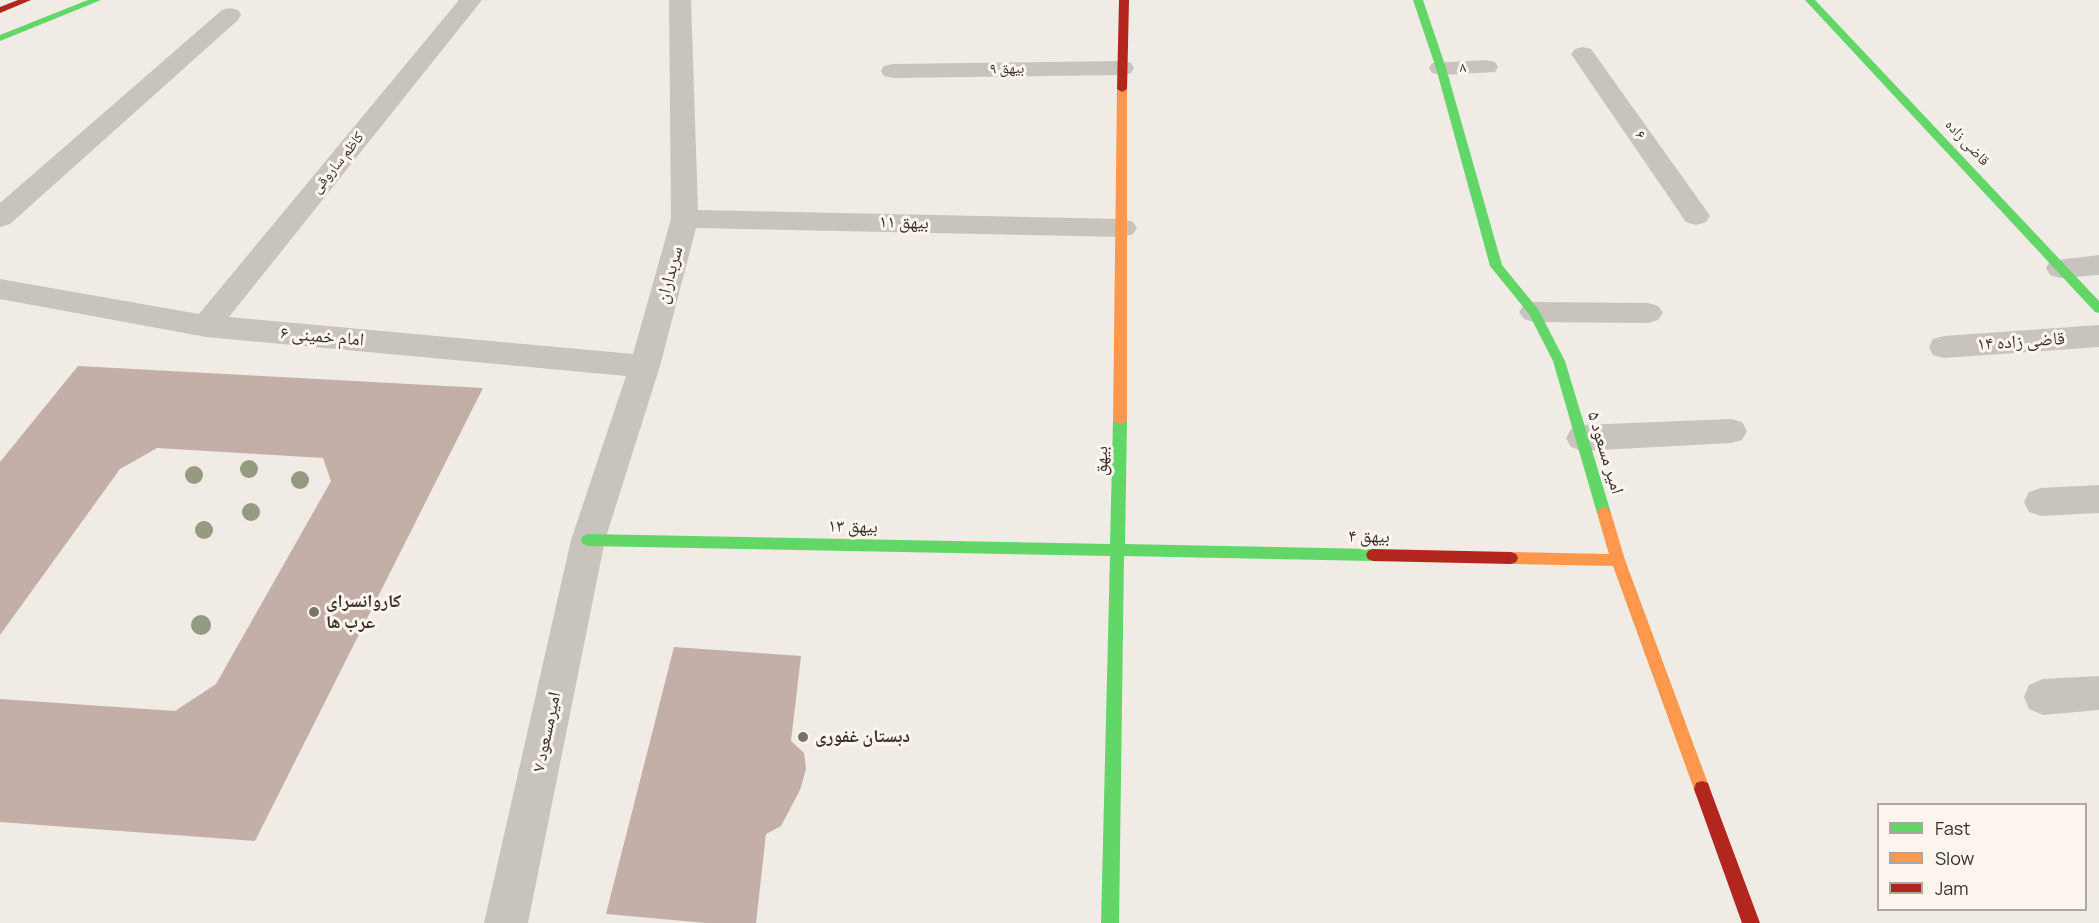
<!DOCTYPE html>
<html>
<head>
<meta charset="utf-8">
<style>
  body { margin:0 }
  #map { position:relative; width:2099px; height:923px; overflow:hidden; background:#f0ebe5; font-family:Manrope,sans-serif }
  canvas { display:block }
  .legend { position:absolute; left:1877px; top:803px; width:210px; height:108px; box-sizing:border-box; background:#fbf5ee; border:2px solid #aea6a0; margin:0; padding:8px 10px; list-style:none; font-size:18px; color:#3b302b }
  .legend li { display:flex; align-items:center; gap:12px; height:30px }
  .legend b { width:30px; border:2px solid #aea6a0 }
</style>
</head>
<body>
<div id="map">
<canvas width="2099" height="923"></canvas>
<ul class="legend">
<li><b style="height:8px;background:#63d668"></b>Fast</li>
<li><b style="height:8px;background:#ff974d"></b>Slow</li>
<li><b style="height:8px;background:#b3261e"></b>Jam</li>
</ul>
</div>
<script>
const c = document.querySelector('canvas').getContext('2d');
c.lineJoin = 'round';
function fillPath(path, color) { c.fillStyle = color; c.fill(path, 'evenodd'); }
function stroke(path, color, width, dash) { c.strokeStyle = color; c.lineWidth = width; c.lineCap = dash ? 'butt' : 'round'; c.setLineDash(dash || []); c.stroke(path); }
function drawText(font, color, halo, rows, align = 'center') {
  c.font = font + ' Manrope,"Noto Naskh Arabic",sans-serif'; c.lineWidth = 6; c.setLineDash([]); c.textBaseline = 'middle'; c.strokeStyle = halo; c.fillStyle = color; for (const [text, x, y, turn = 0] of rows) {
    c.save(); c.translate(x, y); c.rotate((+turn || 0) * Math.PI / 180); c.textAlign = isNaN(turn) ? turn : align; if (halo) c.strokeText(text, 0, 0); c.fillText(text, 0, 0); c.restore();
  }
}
fillPath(new Path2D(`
  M78,366l405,22 -228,453 -255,-19v-123l175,12 41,-27 115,-203 -8,-23 -166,-10 -37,21 -120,166v-173z
  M674,647l127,9 -10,85 13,12 2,16 -6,21 -19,36 -15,8 -10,89h-50l-100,-9z`), '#c3afa7');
fillPath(new Path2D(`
  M459,0h23l-253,317 404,37 38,-135 -2,-219h22l7,210 425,9 10,3 4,6 -4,6 -10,3 -427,-9 -36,138 -55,174 -77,383h-44l87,-383 55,-164 -420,-39 -206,-38v-20l199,35z
  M230,8l8,2 3,5 -3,5 -228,204 -10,3v-24l222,-193z
  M1583,47l8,2 115,161 4,6 -4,6 -10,3 -10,-3 -115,-168 4,-5z
  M1486,60l9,2 3,5 -3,5 -54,3 -9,-2 -3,-5 3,-5z
  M1122,61l9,2 3,5 -3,5 -9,2 -229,3 -9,-2 -3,-5 3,-5 9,-2z
  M2099,255v20l-39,3 -10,-3 -4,-7 4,-7z
  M1534,302l114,1 10,3 5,7 -5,7 -10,3 -114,-1 -10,-3 -5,-7 5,-7z
  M2099,325v22l-155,11 -11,-3 -4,-8 4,-8 11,-3z
  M1731,419l11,3 5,9 -5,9 -11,3 -149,8 -11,-4 -5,-9 5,-9 11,-4z
  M2099,485v28l-58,3 -12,-4 -5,-10 5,-10 12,-4z
  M2099,676v34l-56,5 -14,-6 -5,-12 5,-12 14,-6z`), '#c9c3be');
fillPath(new Path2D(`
  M88,0h13l-101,41v-6z
  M1413,0h10l23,68 56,197 36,44 27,52 46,152 -2,4h-10l-2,-4 -44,-152 -24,-47 -39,-48 -54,-198z
  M1805,0h10l284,301v12l-4,-1z
  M1120,415l7,5 -2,124 248,5 5,2 2,4 -2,4 -5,2 -249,-5 -5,367h-18l9,-367 -522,-10 -5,-2 -2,-4 2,-4 5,-2 522,10 3,-124z`), '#63d668');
fillPath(new Path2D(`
  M1122,86l5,3v331l-7,5 -7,-5 4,-331z
  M1604,507l5,2 2,4 14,47 85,229 -2,6 -6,2 -6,-2 -2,-6 -81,-223 -102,-2 -5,-2 -2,-4 2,-4 5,-2 98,2 -12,-41 2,-4z`), '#ff974d');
fillPath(new Path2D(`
  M18,0h13l-31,13v-6z
  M1119,0h10l-2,89 -5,3 -5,-3z
  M1373,549l138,3 5,2 2,4 -2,4 -5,2 -138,-3 -5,-2 -2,-4 2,-4z
  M1702,781l6,2 2,6 50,134h-18l-48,-134 2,-6z`), '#b3261e');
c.fillStyle = '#959b80';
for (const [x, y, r] of [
  [249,469,9],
  [194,475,9],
  [300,480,9],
  [251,512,9],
  [204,530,9],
  [201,625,10]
]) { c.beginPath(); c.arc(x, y, r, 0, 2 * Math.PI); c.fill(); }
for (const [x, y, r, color] of [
  [314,612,6,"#7a716c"],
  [803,737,6,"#7a716c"]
]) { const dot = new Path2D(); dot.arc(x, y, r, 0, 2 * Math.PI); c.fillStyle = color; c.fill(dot); stroke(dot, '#fbf5ee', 2); }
drawText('15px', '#3b302b', '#fbf5ee', [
  ["۸",1463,68,-2],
  ["بیهق ۹",1007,69,-1],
  ["۶",1640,135,55],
  ["قاضی زاده",1967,143,47],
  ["کاظم ساروقی",338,163,-51]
]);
drawText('18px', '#3b302b', '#fbf5ee', [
  ["بیهق ۱۱",904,223,1],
  ["سربداران",670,275,-75],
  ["امام خمینی ۶",322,337,5],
  ["قاضی زاده ۱۴",2021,342,-4],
  ["امیر مسعود ۵",1605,453,73],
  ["بیهق",1102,461,-89],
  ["بیهق ۱۳",853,527,1],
  ["بیهق ۴",1369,537,1],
  ["امیرمسعود ۷",547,732,-78]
]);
drawText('bold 18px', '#3b302b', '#fbf5ee', [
  ["کاروانسرای",326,602],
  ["عرب ها",326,623],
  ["دبستان غفوری",815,737]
], 'left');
</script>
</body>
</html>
